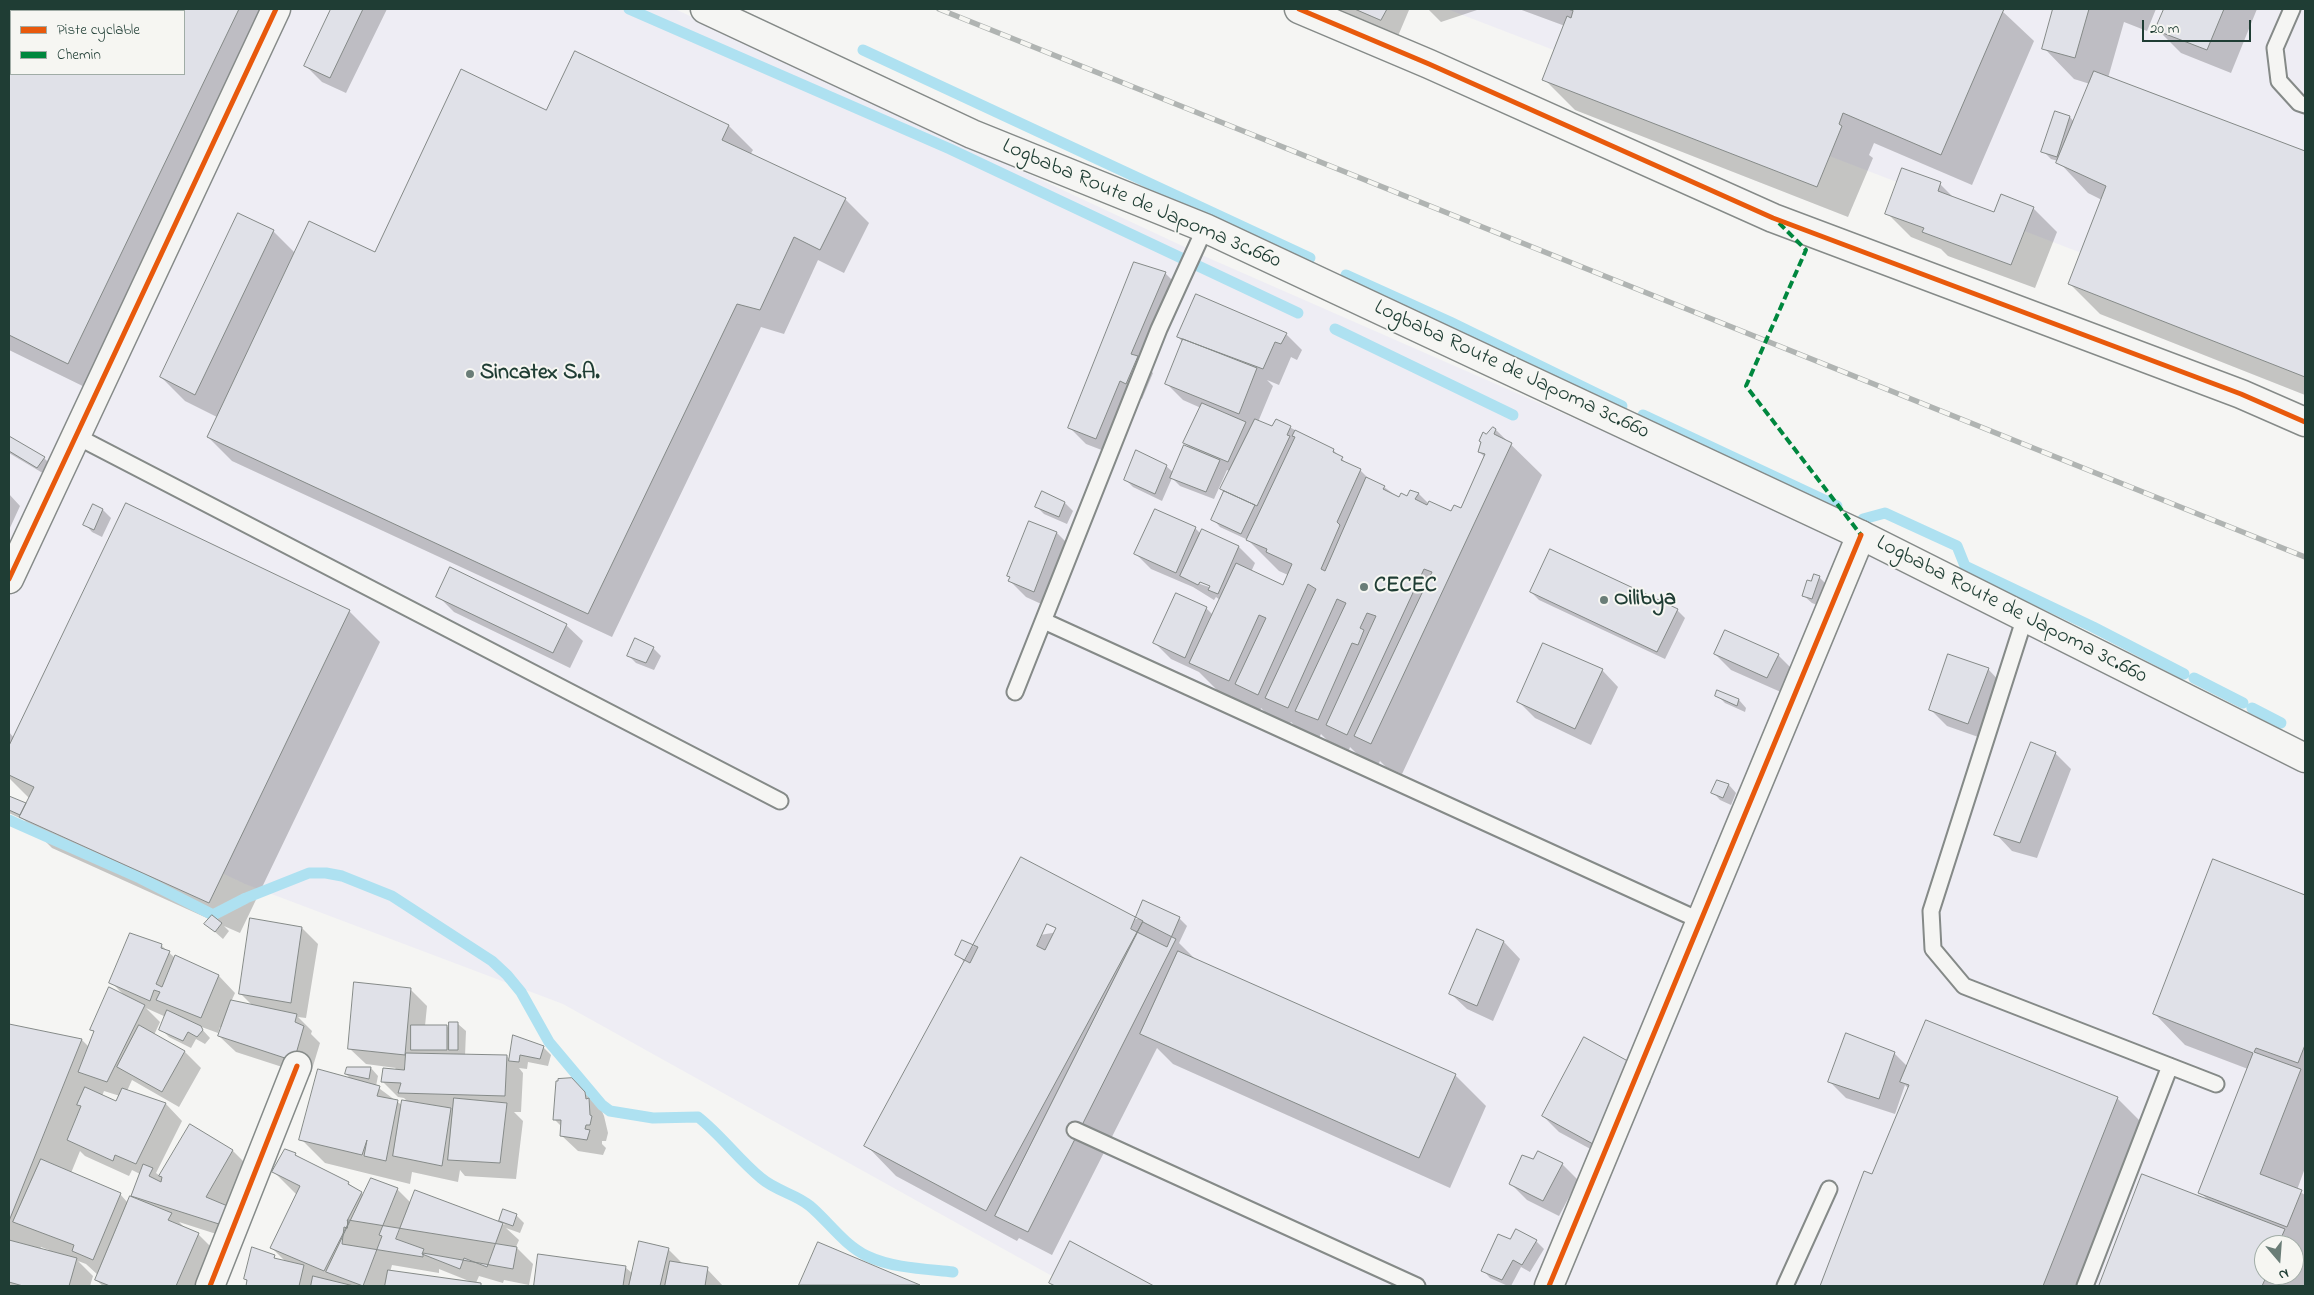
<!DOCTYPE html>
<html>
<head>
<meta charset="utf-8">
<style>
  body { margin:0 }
  #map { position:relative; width:2314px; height:1295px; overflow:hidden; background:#f5f5f3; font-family:"Indie Flower",sans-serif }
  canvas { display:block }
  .frame { position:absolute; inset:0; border:10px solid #1f3d34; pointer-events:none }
  .legend { position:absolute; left:10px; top:10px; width:175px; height:65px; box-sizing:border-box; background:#f6f6f2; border:1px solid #a0aca6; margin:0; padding:6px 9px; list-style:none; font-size:15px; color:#1f3d34 }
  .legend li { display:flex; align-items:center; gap:10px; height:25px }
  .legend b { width:25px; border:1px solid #a0aca6 }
  .north { position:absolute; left:2254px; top:1235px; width:50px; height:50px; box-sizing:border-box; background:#f6f6f2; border:1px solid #a0aca6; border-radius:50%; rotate:162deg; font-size:14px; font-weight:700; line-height:20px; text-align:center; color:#1f3d34 }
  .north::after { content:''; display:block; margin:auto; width:18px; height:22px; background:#6a7d77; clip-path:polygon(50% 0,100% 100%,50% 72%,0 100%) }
  .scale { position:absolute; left:2142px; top:20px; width:109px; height:22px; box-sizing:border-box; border:2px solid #1f3d34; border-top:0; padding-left:6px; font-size:15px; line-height:18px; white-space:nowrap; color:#1f3d34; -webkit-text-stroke:4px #f6f6f2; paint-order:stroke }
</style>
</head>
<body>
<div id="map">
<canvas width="2314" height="1295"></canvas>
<div class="frame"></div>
<ul class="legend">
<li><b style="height:6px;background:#e8590c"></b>Piste cyclable</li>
<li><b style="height:6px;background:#00873e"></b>Chemin</li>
</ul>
<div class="north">N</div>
<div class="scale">20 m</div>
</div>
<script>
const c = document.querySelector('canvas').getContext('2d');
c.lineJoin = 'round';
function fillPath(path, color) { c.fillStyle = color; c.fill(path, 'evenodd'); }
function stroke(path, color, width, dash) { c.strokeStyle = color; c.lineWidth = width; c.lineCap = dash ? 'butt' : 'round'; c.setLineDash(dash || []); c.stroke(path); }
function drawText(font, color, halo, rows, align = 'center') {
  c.font = font + ' "Indie Flower",sans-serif'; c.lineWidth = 4; c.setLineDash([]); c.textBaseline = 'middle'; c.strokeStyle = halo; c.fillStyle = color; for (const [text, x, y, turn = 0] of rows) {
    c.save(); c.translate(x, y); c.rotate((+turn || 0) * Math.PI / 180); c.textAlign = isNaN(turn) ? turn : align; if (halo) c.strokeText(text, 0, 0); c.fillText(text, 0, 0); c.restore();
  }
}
fillPath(new Path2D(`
  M9,9h666l529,247 691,303 410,203v524h-1235l-507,-282 -318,-120 -236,-112zM11,11h173v63h-173zM2264,1245h30v30h-30z
  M1447,9h858v330z`), '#eeedf4');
fillPath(new Path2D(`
  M9,9h276l-186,385 -90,-44zM11,11h173v63h-173z
  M333,9h54l-41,84 -24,-11 -16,-16z
  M1339,9h69l1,1 -11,26z
  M1428,9h52l-39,13z
  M1519,9h481l34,32 -62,144 -98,-42 -5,12 4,3 -25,59 -273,-107 -31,-31 21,-53z
  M2055,9h101l-9,22 -23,-9 -16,56 38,16 1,-3 158,62v242l-205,-81 -31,-31 33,-83 -14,-7 -30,-32 -7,-2 -8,-8 13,-38 14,4 4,5 16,-38 -16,-5 -30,-31z
  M2166,9h91l-26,64 -50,-20 -24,-24z
  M576,53l153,73 24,24 -3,5 95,44 24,24 -25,50 -26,-13 -34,74 -23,-7 -149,310 -380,-176 -24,-24 9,-20 -32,-16 -24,-24 112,-146 22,22 80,1 172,-142z
  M1940,184l15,15 40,15 38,-6 24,24 -22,56 -87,-32 -7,-7 -30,-12 -24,-24z
  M1165,273l16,16 -33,79 5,5 -11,26 -6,-2 -24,57 -26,-10 -16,-16z
  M1286,334l16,16 -5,10 -6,-3 -12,28 -12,-5 6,6 -15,36 14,6 4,-8 57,30 16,16 11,4 10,10 14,7 15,11 9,-1 3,-6 8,3 10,10 23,9 10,-3 23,-53 -6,-5 7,-16 10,-6 46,45 -140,299 -16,-7 -6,-6 -2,4 -20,-10 -8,-8 -1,3 -21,-9 -7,-7 -2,4 -21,-9 -7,-7 -2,3 -21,-10 -7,-7 -1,3 -39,-17 -22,-22 -28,-13 -16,-16 51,-35 7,7 7,-15 -4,-3 -2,3 -21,-13 -42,-18 -16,-16 60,-25 6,6 38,13 16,16 -4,9 32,15 5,-12 -9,-4 -31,-31 -28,-13 -7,-8 12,-27 -3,-4 8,-17 -3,-1 -13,29 -34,-13 -8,-8 -10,23 -29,-14 -8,-8 41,-13 8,7 17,-24 -7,-7 17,-34 -18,-8 -16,-16 16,-42 -5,-5zM1200,581l16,6 -1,2 -15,-5z
  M9,437l35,21 8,8 -6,9 -37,-22z
  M9,494l11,12 -11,24z
  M1065,503l8,8 -6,13 -23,-10 -8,-8z
  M94,506l9,4 8,8 -9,19 -10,-5 -7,-8z
  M1057,533l16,16 -23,59 -24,-11 -16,-16 1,-3 -3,-3z
  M1819,577l8,8 -7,21 -8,-3 -8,-7 8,-13z
  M1531,592l146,18 8,8 -20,41 -126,-59z
  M438,596l128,29 17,16 -13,27 -116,-56z
  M349,611l31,31 -140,291 -16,-7 5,5 -6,8 -17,-15 3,-5 -157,-71 -28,-28 -15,-7v-15l17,8 4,-7 -21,-21v-46l5,6z
  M653,648l8,8 -7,14 -18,-7 -8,-8z
  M1715,654l63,1 16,16 -11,22 -52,-23z
  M1988,669l16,17 -20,53 -37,-13 -16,-16z
  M1602,670l16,17 -27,58 -56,-27 -16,-16z
  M1717,695l22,5 7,8 -1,4 -20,-9z
  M2055,753l16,16 -34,89 -25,-7 -16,-17z
  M1718,781l11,4 7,8 -5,12 -11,-5 -7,-8z
  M2214,861l91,35v272l-8,22 8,5v90l-205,1 43,-110 66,25 -9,-9 48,-123 -63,-24 -30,-31zM2264,1245h30v30h-30z
  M1179,918l8,8 -8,17 17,17 259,115 31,31 -36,82 -277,-124 -16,-16 -105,207 -33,-17 -2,3 -121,-65 -30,-31 99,-182 -8,-9 17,-8 162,-27z
  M302,928l16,16 -12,74 -8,-1 14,14 -1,3 9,9 -10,33 -74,-24 -17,-16 3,-9h-2l-2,6 -19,-7 11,12 -5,6 -9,-5 -5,9 -22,-11 -8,-8 5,-12 -20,-9 14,14 -6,13 31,17 16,16 -22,39 -47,-27 -5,11 39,13 16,17 -26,52 4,3 30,-51 43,26 16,16 -23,40 12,34 -59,-19 7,7 12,5 24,24 -12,28h-107l-7,-6 2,-5 -12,-11 -8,-3 15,15 -3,10h-81v-260l73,14 7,7 6,-14 -3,-3 32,-35 -13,-13 51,-36 13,12 44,18 16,17 -4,9 22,4 -12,-12zM104,1091l16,5 -3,6 -15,-6zM80,1151l5,5 44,20 3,-6 8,4 -12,29 -8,-9 -49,-21zM41,1247l8,3v2l-9,-3z
  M1478,931l26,11 16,17 -27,62 -26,-12 -17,-16z
  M411,990l16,16 -2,20h22l3,4 8,-6 8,7 -1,25h42l3,4 4,-23 29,10 8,8 -3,11 -20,-4 -1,7 -8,-1 4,5 -2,39h-7l9,9 -7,58 -51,-3 -5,-6 -2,12 -46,-10 -2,12 -85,-21 -24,-24 51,-59 -6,-6 25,-6 7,8 -2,10 27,20 6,-3 -5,-5 -6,-1 -16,-16 14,-13 -30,-4 -17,-16z
  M1894,1053l14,14 209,31 24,24 -65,164h-255l44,-114 8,3 36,-86 -4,-4 -10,29 -49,-16 -16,-16z
  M1635,1066l16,16 -42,77 -50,-27 -16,-16z
  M571,1079l30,30 3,7 4,17 -2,8h-4v3l4,4 -3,7 -25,-4 -17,-16 1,-8 -8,-8z
  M295,1154l6,6 47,23 16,12 33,-6 14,14 5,-12 89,34 -4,-4 15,-6 8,8 -4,10 -14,-5 13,12 -3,7 17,17 -4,21 -25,-5 -1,3 -24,-7 -3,7 7,3h-96l-1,-4 -1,4h-138l1,-4 -3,-3 29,-22 4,3 8,2 -14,-14 25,-53 -24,-24zM392,1265l47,8v-4l30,12 -79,-9z
  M1533,1161l29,3 16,16 -19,36 -32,-16 -16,-16z
  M1510,1240l26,1 8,8 -14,23 -9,-5 -10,19h-3l-18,-8 -7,-8z
  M1071,1243l81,43h-98l-3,-3z
  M818,1244l101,42h-117l-1,-1z
  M668,1249l16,16 23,4 16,17h-188l4,-30 86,11 8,7z`), '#0003');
stroke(new Path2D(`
  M629,9l321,140 348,164
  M863,50l447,208
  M1346,275l104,47 172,84
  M1335,329l178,86
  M1643,415l194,91
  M1863,519l22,-6 72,33 8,20 128,61 91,47
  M2194,678l49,25
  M2252,708l29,15
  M9,820l131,58 73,37 33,-17 63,-25h17l16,3 50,20 100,65 15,14 14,17 28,50 53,63 8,6 43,7 45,-1c23,18 40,42 63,61 15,13 35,16 49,28 19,16 33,38 57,50 25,12 58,13 86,16`), '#aee1f1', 11);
const building = new Path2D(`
  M9,9h230l-171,355 -59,-29zM11,11h173v63h-173z
  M331,9h32l-33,69 -26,-12z
  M1355,9h32l-6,11z
  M1568,9h436l-63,146 -98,-42 -4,11 3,2 -25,61 -275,-107 25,-64 4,2 2,-7z
  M2053,9h36l-14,49 -33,-9z
  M2164,9h60l-17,41 -52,-20z
  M575,51l154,74 -7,15 124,58 -26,52 -26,-13 -34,73 -23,-6 -149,310 -381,-177 102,-216 66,31 86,-183 85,41z
  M2094,71l211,80v226l-237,-93 38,-98 -50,-23z
  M2055,111l15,5 -13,41 -16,-5z
  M1902,168l39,14 -3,9 56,21 7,-18 33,13 -23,58 -89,-33 2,-4 -39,-14z
  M238,213l36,17 -79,165 -35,-18z
  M1134,262l32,10 -35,82 7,2 -12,28 -6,-3 -24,58 -28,-11z
  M1196,294l91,39 -6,11 -6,-2 -12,27 -86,-32z
  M1183,339l74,29 -18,46 -74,-30z
  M1202,403l44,19 -18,40 -45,-19z
  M1255,419l17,7 4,-7 15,7 -4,9 3,1 -33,70 -37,-17z
  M1493,427l3,2 -2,5 18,9 -141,301 -17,-8 78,-164 -8,-3 -77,166 -21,-10 50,-109 -9,-3 -7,15 4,2 -6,15 -6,-2 -34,77 -23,-9 51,-108 -9,-4 -49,109 -23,-10 51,-109 -8,-5 -50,111 -23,-11 31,-66 -7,-3 -30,66 -40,-18 47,-100 47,22 9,-21 -26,-12 1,-3 -21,-9 49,-103 -3,-1 3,-6 39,19 -1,3 10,5 -2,3 20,9 -24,53 3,3 -19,44 4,2 41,-94 19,9 -2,3 16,8 2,-4 6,3 3,-6 9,3 -4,6 12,6 2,-4 22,10 3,-6 7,3 24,-54 -7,-2 3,-10 -2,-1 4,-9 3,2z
  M9,436l36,21 -8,11 -28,-17z
  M1184,445l36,15 -14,32 -36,-14z
  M1136,450l31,15 -12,29 -31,-14z
  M1042,491l23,11 -6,15 -24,-10z
  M1224,491l31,14 -14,29 -30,-14z
  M126,503l224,107 -141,293 -190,-86 15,-30 -25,-12v-29z
  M93,504l10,5 -9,21 -11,-5z
  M1155,509l41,18 -20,46 -42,-19z
  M1029,521l28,11 -23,60 -26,-11 2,-4 -3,-1z
  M1202,529l37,17 -21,48 -10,-4 2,-4 -10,-4 -2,3 -18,-9z
  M1550,549l128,60 -21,43 -127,-60z
  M450,567l117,57 -14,29 -117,-56z
  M1814,574l6,2 -8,23 -10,-3 5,-16 4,1z
  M1176,593l31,14 -22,51 -32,-15z
  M1725,630l54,24 -12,24 -53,-24z
  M635,638l19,9 -8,16 -19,-7z
  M1543,643l60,26 -28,60 -58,-27z
  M1948,654l41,14 -21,56 -39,-14z
  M1717,690l22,9 -2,7 -22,-10z
  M2031,742l25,10 -36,91 -26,-8z
  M1717,780l12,4 -6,14 -12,-5z
  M9,796l17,7 -6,12 -11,-5z
  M1021,857l122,64 -157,290 -122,-65z
  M2213,859l92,36v150l-7,18 -42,-15 -2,4 47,17 -41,105 42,16 -15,37 -89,-34 55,-140 -100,-39z
  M1143,900l37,17 -13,30 -36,-18z
  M212,915l10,8 -7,9 -11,-8z
  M250,918l52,9 -11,76 -52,-9z
  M1143,922l33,17 -148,293 -33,-16z
  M1047,924l9,4 -11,22 -8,-4z
  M1477,929l27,12 -27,65 -28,-12z
  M130,933l32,11 -1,4 9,3 -14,33 6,3 13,-32 44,20 -18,43 -45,-18 4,-8 -6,-2 -4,11 -41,-18z
  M962,940l16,7 -8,16 -15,-8z
  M1178,951l278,123 -37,84 -279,-124z
  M354,982l57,6 -6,67 -57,-6z
  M109,987l36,18 -38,77 -29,-10 16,-41 -4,-1z
  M231,1000l66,14 -2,8 9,4 -10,35 -76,-25z
  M167,1010l34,16 2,4 -6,7 -9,-5 -5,9 -24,-11z
  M1926,1020l192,77 -75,189h-223l44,-115 8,3 37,-89 -9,-3z
  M449,1022h9v28h-9z
  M9,1024l73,15 -73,182z
  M139,1025l46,26 -23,41 -45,-25z
  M411,1025h36v25h-36z
  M1846,1033l49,19 -16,47 -51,-17z
  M513,1035l31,11 -4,13 -20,-4 -1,7 -10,-1z
  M1584,1037l51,28 -42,79 -51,-28z
  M406,1053l101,2 -2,41 -107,-3 3,-10 -20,-1 2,-14 21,2z
  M347,1067h24l-2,12 -24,-5z
  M318,1069l62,17 -3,10 21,4 -12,61 -22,-5 3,-16 -5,15 -63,-15z
  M572,1078l13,14 1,7 3,-1 1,17 2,1 -2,9h-4l-1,4 5,1 -3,10 -27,-4 1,-16h-8l3,-39h2v-2z
  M85,1087l31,14 6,-13 44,15 -30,61 -21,-9 -2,6 -46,-21 14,-34 -4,-1z
  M454,1098l53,5 -7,60 -52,-3z
  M402,1100l49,8 -9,58 -49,-10z
  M190,1124l43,26 -27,47 24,10 -8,18 -91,-29 12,-32 10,4 -4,8 12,6 1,-5 -3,-1z
  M285,1149l11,4 -1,2 54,27 -1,2 14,8 -15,29 2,1 -25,49 -54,-23 30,-62 -28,-14z
  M1538,1151l25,12 -20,38 -34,-17 13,-29 11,4z
  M41,1159l80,34 -28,67 -21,-9 2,-6 -61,-23z
  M2142,1174l143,55 -7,16h-14v30h3l-5,11h-163z
  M371,1178l27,10 -19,47 3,1 -19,50 -37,-14z
  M415,1190l88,33 -16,44 -23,-9 -4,11 -38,-15 2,-5 -28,-10z
  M130,1196l42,17 -4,7 31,13 -23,53h-66l-15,-6z
  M503,1209l14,5 -4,12 -14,-5z
  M348,1220l169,27 -4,22 -90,-16v4l-81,-13 2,-17 3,1z
  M1516,1229l21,11 -15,25 -9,-5 -11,20 -21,-9 17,-37 12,5z
  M9,1240l68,18 -8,28h-46l-14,-4z
  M639,1241l30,7 -9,38h-31z
  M1070,1241l84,45h-99l-6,-3z
  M818,1242l102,43h-121z
  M252,1247l23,8 -1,3 30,7 -5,21h-53l1,-6 -3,-1z
  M538,1254l88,12 -3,20h-89z
  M670,1261l38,6 -3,19h-40z
  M388,1270l93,13v3h-96z
  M313,1276l41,10h-43z`);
fillPath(building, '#e0e1e8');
stroke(building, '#858a88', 1);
const service = new Path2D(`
  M2292,9l-17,39 4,33 20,22 6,2
  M76,436l704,365
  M2025,617l-94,294 2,38 31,37 252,98
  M1044,621l657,300
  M1015,692l144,-363 46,-101
  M1075,1130l342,156
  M1785,1286l44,-97
  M2085,1286l85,-220`);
const minor = new Path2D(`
  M1299,9l130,55 344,154 468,176 64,28
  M9,579l267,-570
  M210,1286l87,-220`);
const tertiary = new Path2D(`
  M1549,1286l312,-751`);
const primary = new Path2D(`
  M705,9l267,125 233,94 656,307 444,223`);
stroke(service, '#858a88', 19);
stroke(minor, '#858a88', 31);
stroke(tertiary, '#858a88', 31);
stroke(primary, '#858a88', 31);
stroke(service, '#f5f5f3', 15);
stroke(minor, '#f5f5f3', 28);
stroke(tertiary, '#f5f5f3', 28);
stroke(primary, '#f5f5f3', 28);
const rail = new Path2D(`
  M939,9l1366,548`);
stroke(rail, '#b0b4b2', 5.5);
stroke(rail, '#f6f6f2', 4, [11]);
stroke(new Path2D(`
  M1779,223l27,27 -60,136 115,149`), '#00873e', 4, [8, 4]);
stroke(new Path2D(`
  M1299,9l130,55 344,154 468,176 64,28
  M9,579l267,-570
  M210,1286l87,-220
  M1549,1286l312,-751`), '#e8590c', 5);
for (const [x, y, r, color] of [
  [470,374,5,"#6a7d77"],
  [1364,587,5,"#6a7d77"],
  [1604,600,5,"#6a7d77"]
]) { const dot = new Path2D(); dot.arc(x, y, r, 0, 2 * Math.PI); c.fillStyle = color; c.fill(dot); stroke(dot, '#f6f6f2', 2); }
drawText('22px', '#1f3d34', '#f6f6f2', [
  ["Logbaba Route de Japoma 3c.660",1141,205,23],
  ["Logbaba Route de Japoma 3c.660",1511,371,25],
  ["Logbaba Route de Japoma 3c.660",2011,611,27]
]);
drawText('bold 22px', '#1f3d34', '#f6f6f2', [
  ["Sincatex S.A.",480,374],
  ["CECEC",1374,587],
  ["Oilibya",1614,600]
], 'left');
</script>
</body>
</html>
